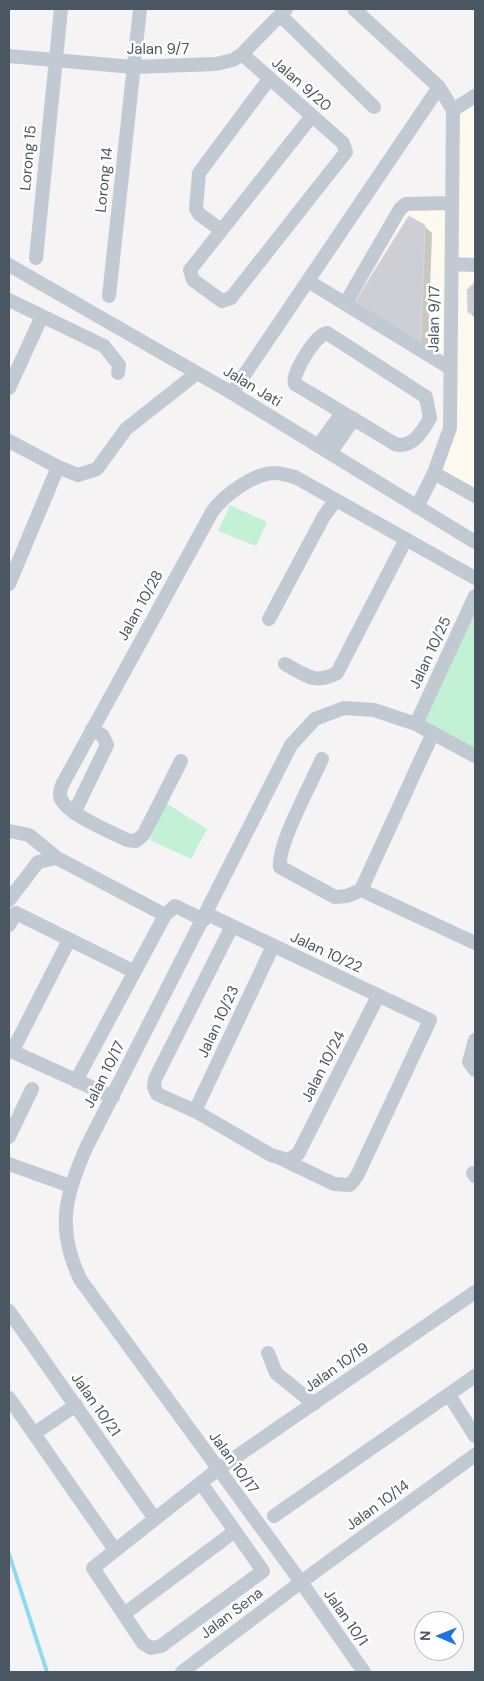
<!DOCTYPE html>
<html>
<head>
<meta charset="utf-8">
<style>
  body { margin:0 }
  #map { position:relative; width:484px; height:1681px; overflow:hidden; background:#f5f3f3; font-family:"DM Sans",sans-serif }
  canvas { display:block }
  .frame { position:absolute; inset:0; border:10px solid #4a5661; pointer-events:none }
  .north { position:absolute; left:414px; top:1611px; width:50px; height:50px; box-sizing:border-box; background:#fff; border:1px solid #b7bbc0; border-radius:50%; rotate:271deg; font-size:14px; font-weight:700; line-height:20px; text-align:center; color:#4a5661 }
  .north::after { content:''; display:block; margin:auto; width:18px; height:22px; background:#1a73e8; clip-path:polygon(50% 0,100% 100%,50% 72%,0 100%) }
</style>
</head>
<body>
<div id="map">
<canvas width="484" height="1681"></canvas>
<div class="frame"></div>
<div class="north">N</div>
</div>
<script>
const c = document.querySelector('canvas').getContext('2d');
c.lineJoin = 'round';
function fillPath(path, color) { c.fillStyle = color; c.fill(path, 'evenodd'); }
function stroke(path, color, width, dash) { c.strokeStyle = color; c.lineWidth = width; c.lineCap = dash ? 'butt' : 'round'; c.setLineDash(dash || []); c.stroke(path); }
function drawText(font, color, halo, rows, align = 'center') {
  c.font = font + ' "DM Sans",sans-serif'; c.lineWidth = 5; c.setLineDash([]); c.textBaseline = 'middle'; c.strokeStyle = halo; c.fillStyle = color; for (const [text, x, y, turn = 0] of rows) {
    c.save(); c.translate(x, y); c.rotate((+turn || 0) * Math.PI / 180); c.textAlign = isNaN(turn) ? turn : align; if (halo) c.strokeText(text, 0, 0); c.fillText(text, 0, 0); c.restore();
  }
}
fillPath(new Path2D(`
  M475,90v410l-48,-25 18,-47 1,-66 -102,-62 54,-93 48,-7 2,-89z`), '#fdf9ef');
fillPath(new Path2D(`
  M230,505l37,17 -11,24 -38,-15z
  M475,596v160l-59,-32z
  M166,803l41,26 -16,30 -41,-19z`), '#c3f1d5');
fillPath(new Path2D(`
  M424,226l8,7 -4,115 -64,-38z
  M475,284v34l-6,-6 -1,-22z`), '#0003');
stroke(new Path2D(`
  M9,1554l38,118`), '#90daee', 4);
const building = new Path2D(`
  M409,216l16,9 -4,117 -66,-40z
  M475,282v30l-7,1 -1,-23z`);
fillPath(building, '#cdcfd5');
stroke(building, '#d7d9de', 1);
stroke(new Path2D(`
  M354,9l85,78 14,23
  M280,15l94,92
  M242,54l101,89 3,9 -115,146 -9,3 -29,-21 -3,-10 122,-154
  M9,56l124,11 83,-3 17,-4 9,-6 44,-45
  M221,230l-22,-16 -3,-5 3,-36 71,-95
  M36,258l25,-249
  M452,264l23,1
  M9,265l223,128 243,149
  M308,281l142,87
  M109,296l31,-287
  M9,300l95,46 15,19 -1,8
  M345,304l55,-95 6,-5 45,-1
  M327,333l99,64 4,21c-7,13 -18,31 -35,26l-100,-60c-4,-10 21,-50 32,-51z
  M9,388l33,-72
  M232,393l207,-306
  M9,441l49,26 -49,117
  M318,446l24,-33
  M330,453l24,-34
  M58,467l20,8 19,-6 29,-40 71,-56
  M434,473l41,23
  M417,507l17,-34 16,-45 3,-318 22,-14
  M269,619l55,-103 12,-16
  M285,664c21,11 29,21 52,9l69,-134
  M416,724l59,-128
  M322,759c-10,23 -45,86 -42,108l55,30 12,-1 14,-6 114,53
  M181,761l-37,73 -8,7 -9,-1c-16,-8 -64,-27 -67,-44 -1,-8 5,-16 8,-22l144,-262c12,-17 42,-39 63,-39 7,0 14,3 20,4l180,101
  M74,813l33,-68 -4,-9 -11,-7
  M9,831l20,4 28,23 108,57 10,-9 29,14
  M361,890l72,-157
  M9,900l29,-38 19,-4
  M16,913l117,58
  M207,914l223,106 -73,156 -7,9 -16,-1 -52,-25
  M9,925l7,-12
  M232,926l-77,153 -1,8 3,7 38,17 76,44 17,5 10,-6 80,-158
  M475,1040l-6,22 6,8
  M9,1050l104,47
  M12,1052l57,-112
  M76,1081l89,-166
  M195,1111l78,-165
  M9,1137l23,-48
  M9,1164l61,22
  M473,1173l2,3
  M9,1311l146,208
  M268,1353l8,20 38,31
  M449,1395l26,41
  M9,1398l106,152
  M35,1433l41,-28
  M201,1483l62,88 -102,75 -10,2 -8,-5 -50,-75c42,-33 83,-66 124,-98l258,-178
  M274,1516l201,-140
  M124,1614l111,-83
  M182,1672l119,-90 174,-127
  M364,1672l-63,-90 -221,-303c-24,-51 -15,-84 7,-133l204,-401 24,-26 29,-11 30,2 42,14 59,32`), '#c1cad2', 14);
drawText('15px', '#4a5661', '#fff', [
  ["Jalan 9/7",158,50],
  ["Jalan 9/20",301,85,41],
  ["Lorong 15",29,158,-85],
  ["Lorong 14",105,180,-84],
  ["Jalan 9/17",435,319,-89],
  ["Jalan Jati",252,387,31],
  ["Jalan 10/28",141,606,-61],
  ["Jalan 10/25",431,653,-65],
  ["Jalan 10/22",326,953,25],
  ["Jalan 10/23",219,1022,-65],
  ["Jalan 10/24",324,1067,-63],
  ["Jalan 10/17",105,1075,-63],
  ["Jalan 10/19",337,1368,-35],
  ["Jalan 10/21",95,1405,55],
  ["Jalan 10/17",233,1463,54],
  ["Jalan 10/14",378,1506,-36],
  ["Jalan Sena",232,1614,-37],
  ["Jalan 10/1",345,1618,55]
]);
</script>
</body>
</html>
